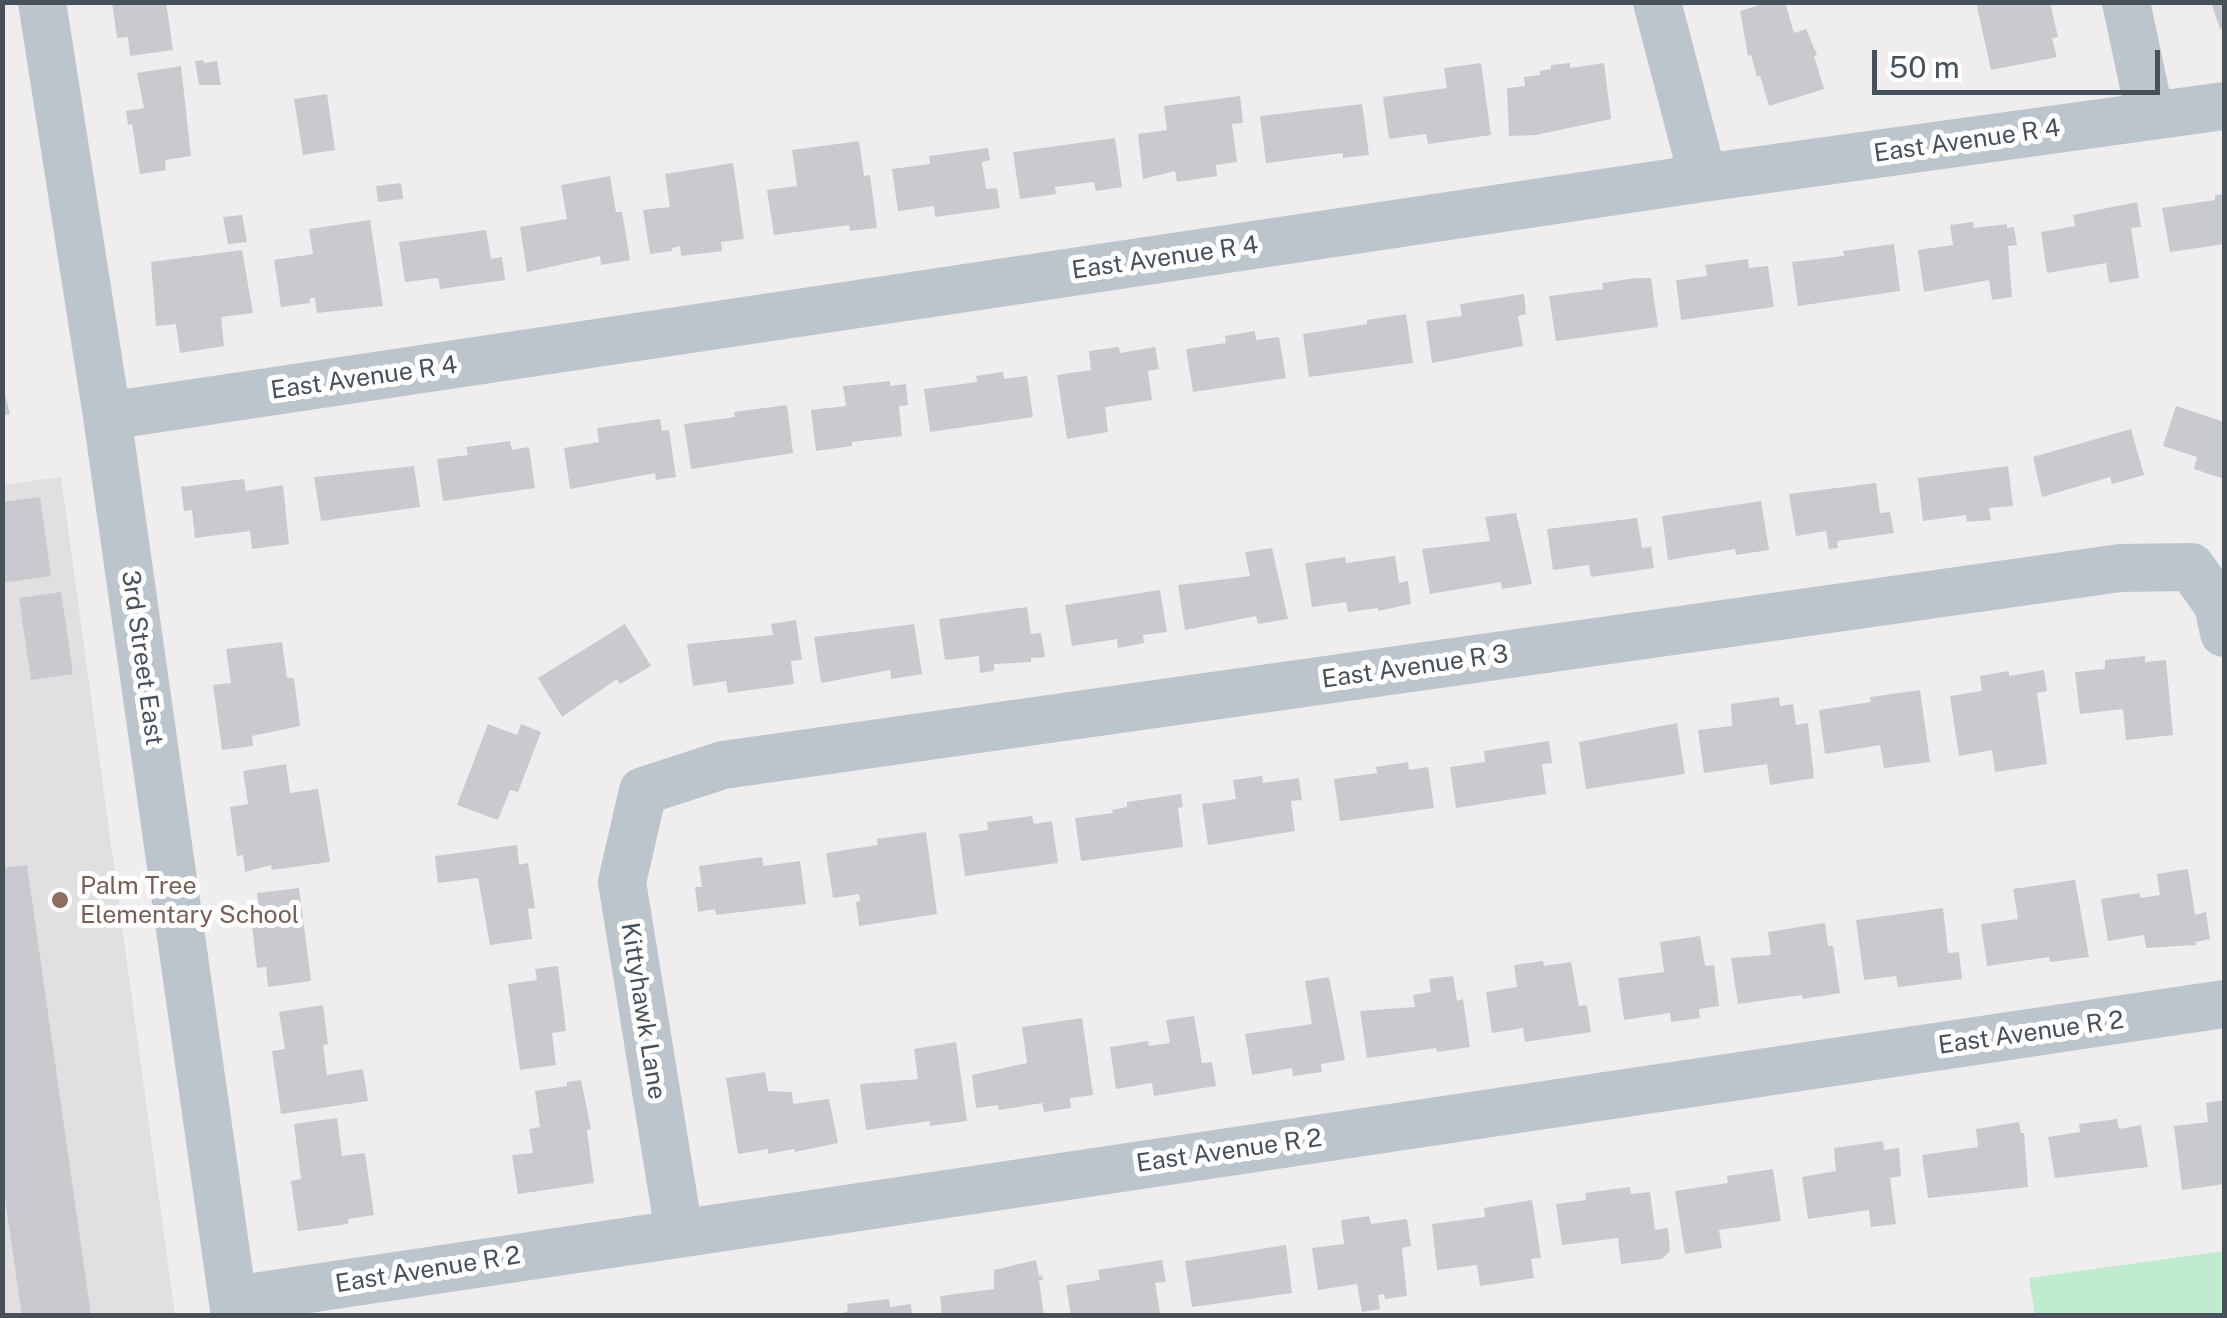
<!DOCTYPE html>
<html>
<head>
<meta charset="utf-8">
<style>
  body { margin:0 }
  #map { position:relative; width:2227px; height:1318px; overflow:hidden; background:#f0edee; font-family:"Public Sans",sans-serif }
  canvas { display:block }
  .frame { position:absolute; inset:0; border:5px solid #475159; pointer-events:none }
  .scale { position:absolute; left:1872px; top:50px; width:288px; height:45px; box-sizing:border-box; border:5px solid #475159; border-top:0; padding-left:12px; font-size:30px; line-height:35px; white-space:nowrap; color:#475159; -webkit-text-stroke:8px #fff; paint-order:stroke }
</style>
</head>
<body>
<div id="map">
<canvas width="2227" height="1318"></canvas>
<div class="frame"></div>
<div class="scale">50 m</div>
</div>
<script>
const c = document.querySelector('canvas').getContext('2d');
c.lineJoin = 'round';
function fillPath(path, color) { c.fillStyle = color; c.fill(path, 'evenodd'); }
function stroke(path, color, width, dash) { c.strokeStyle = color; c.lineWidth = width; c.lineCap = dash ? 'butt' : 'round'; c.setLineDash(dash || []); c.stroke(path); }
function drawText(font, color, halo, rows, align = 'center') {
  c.font = font + ' "Public Sans",sans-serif'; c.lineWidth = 10; c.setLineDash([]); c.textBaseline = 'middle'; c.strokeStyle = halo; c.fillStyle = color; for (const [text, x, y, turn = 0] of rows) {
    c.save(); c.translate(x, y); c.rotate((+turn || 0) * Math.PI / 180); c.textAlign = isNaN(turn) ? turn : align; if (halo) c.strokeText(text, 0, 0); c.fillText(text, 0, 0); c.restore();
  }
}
fillPath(new Path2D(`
  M61,477l114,838h-172l-1,-830z`), '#e1dfdf');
fillPath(new Path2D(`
  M2224,1251v64h-189l-6,-37z`), '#bfebce');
fillPath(new Path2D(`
  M112,2h54l7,48 -43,6 -2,-19 -11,1z
  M1769,2h16l9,31 12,-4 11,26 -3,1 10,33 -55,17 -9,-30 -3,1 -6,-22 -3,1 -8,-45z
  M1976,2h74l8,35 -6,1 5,19 -66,13z
  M2211,2h13v26l-4,1z
  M203,60l1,3 13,-2 4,24h-22l-4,-24z
  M1481,63l10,72 -63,9 -2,-10 -37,5 -6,-42 64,-9 -3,-20z
  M1570,63v5l34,-5 7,56 -75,16 -27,1 -2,-48 18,-2 -1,-9 16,-2v-4l11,-2v-4z
  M181,66l10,90 -26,4 1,10 -26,4 -8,-50 -4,1 -2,-14 18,-3 -7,-35z
  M327,94l8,56 -32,5 -9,-56z
  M1240,96l3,27 -11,1 5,38 -21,3 1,11 -40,6 -2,-11 -32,8 -5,-45 29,-4 -3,-24z
  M1362,104l7,51 -26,3v-5l-77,10 -6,-47z
  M1115,138l7,49 -26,4 -2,-9 -39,5 1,7 -36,5 -7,-47z
  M859,141l5,35 6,-1 7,53 -27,3 -1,-6 -75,10 -7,-45 30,-4 -5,-36z
  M988,148l2,12 -8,2 4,27 11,-1 3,20 -65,9 -1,-11 -36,5 -6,-42 38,-5 -1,-8z
  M733,163l11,76 -23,3 1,9 -41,5 -1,-10 -8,2v3l-22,3 -7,-44 27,-3 -5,-33z
  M610,176l6,36h6l8,48 -29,5 -1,-9 -73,16 -7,-45 47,-8 -6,-34z
  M401,183l2,16 -25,3 -2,-16z
  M2224,194v50l-54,8 -8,-44 53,-8v-5z
  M2137,202l4,25 -10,1 8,50 -30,5 -3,-20 -59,10 -6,-41 34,-6 -2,-11z
  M242,215l5,27 -19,2 -5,-27z
  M370,220l13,86 -66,7 -2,-15h-5v5l-29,4 -7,-47 39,-6 -4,-25z
  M1973,222l1,6 33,-4v4l7,-1 3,18 -9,1 4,51 -20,3 -3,-20 -65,12 -6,-42 35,-5 -3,-20z
  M486,230l5,29 11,-2 3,23 -65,9 -2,-11 -33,4 -6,-40z
  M1894,244l6,47 -102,15 -6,-44 52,-6 -1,-5z
  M242,250l11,63 -32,4 3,29 -44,7 -4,-29 -20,2 -5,-64z
  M1748,259l1,9 19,-2 6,41 -93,13 -5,-40 31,-4 -2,-11z
  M1636,278h15l7,49 -102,14 -7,-45 54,-7 -1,-6z
  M1524,294l2,20 -8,2 5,30 -91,17 -6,-42 36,-5 -2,-12z
  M1406,314l7,49 -104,14 -6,-43 64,-10v-4z
  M1255,331l1,9 23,-3 7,41 -93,14 -7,-43 40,-6 -1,-7z
  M1119,347l1,6 35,-6 4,22 -11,2 4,29 -47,7 3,25 -41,7 -10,-64 34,-5 -2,-19z
  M1003,372l1,7 23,-3 6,41 -103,15 -6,-43 53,-7 -1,-6z
  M890,381v5l16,-2 2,21 -9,1 3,30 -50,6v4l-36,5 -5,-41 35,-4 -3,-20z
  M2,382l8,32 -8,2z
  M787,405l6,48 -102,16 -7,-45 51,-7 -1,-5z
  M2176,406l48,16v57l-30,-10 3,-12 -34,-11z
  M660,419l2,12 7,-1 7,47 -20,3 -1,-7 -85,16 -6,-41 35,-6 -2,-14z
  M2131,429l13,46 -32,9 -2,-7 -68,20 -9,-40z
  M510,441l2,9 17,-3 6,41 -92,13 -6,-42 31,-4 -2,-8z
  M414,466l6,41 -99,14 -7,-44z
  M2008,466l5,40 -24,2 2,12 -24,2 -1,-7 -43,6 -5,-43z
  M244,479l2,12 37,-6 6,59 -37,5 -2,-18 -55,7 -3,-28 -8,1 -3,-24z
  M1876,483l4,30 10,-1 4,21 -57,8 1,7 -9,1 -3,-18 -30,5 -7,-42z
  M40,497l11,79 -49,7v-81z
  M1761,501l8,49 -33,5 -1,-6 -67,11 -6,-44z
  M1516,513l16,71 -30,5 -1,-7 -71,12 -8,-45 68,-8 -5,-24z
  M1637,518l5,30 9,-1 3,21 -63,9 -2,-12 -36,5 -6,-41z
  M1272,548l16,71 -30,5 -2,-8 -71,14 -7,-45 72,-9 -5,-24z
  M1395,556l4,27 9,-2 3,23 -33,7v-3l-30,4 -2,-10 -34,5 -7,-44 40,-6 1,6z
  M1160,590l7,42 -24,3 1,8 -26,5 -1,-9 -45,7 -7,-41z
  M61,592l12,82 -42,6 -12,-82z
  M1027,607l4,27 10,-1 4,24 -14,1v4l-37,2v7l-14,2 -1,-17 -34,4 -6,-41z
  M796,620l6,40 -11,1 3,23 -66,9 -2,-12 -33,5 -6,-42 86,-9 -2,-11z
  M625,624l26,42 -31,18 -3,-5 -55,38 -24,-39z
  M914,624l8,50 -31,5 -1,-9 -69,13 -7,-46z
  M282,642l5,36h7l6,48 -48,10 1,10 -31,4 -9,-65 18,-2 -5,-34z
  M2145,656v6l21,-2 7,75 -47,5 -3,-31 -43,5 -5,-42 30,-3v-9z
  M2044,670l3,21 -10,2 10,71 -52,8 -3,-22 -33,6 -9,-60 32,-5 -2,-15 29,-5v5z
  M1920,690l10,72 -46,6 -4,-23 -55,9 -6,-44 52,-8 -1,-5z
  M1779,697l1,9 13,-2 3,21 12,-2 6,55 -44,7 -3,-21 -63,9 -6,-43 34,-4 -1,-22z
  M1677,723l8,51 -99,15 -7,-47z
  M488,724l29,11 4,-11 20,8 -23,60 -8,-2 -12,30 -41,-15z
  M1549,741l3,22 -10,1 4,30 -90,14 -6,-41 35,-5 -1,-11z
  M1408,762l1,8 19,-3 6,41 -94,13 -6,-42 43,-6 -1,-6z
  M286,764l4,29 28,-4 12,73 -58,8 -1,-5 -26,7 -2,-17 -6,1 -7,-49 18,-3 -5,-33z
  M1262,776l1,7 36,-5 3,22 -11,1 4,30 -87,14 -6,-41 34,-5 -3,-19z
  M1181,794l2,13 -5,1 5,39 -102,14 -6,-43 38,-5 -1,-3 15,-3v-5z
  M1032,816l2,8 18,-3 6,42 -93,13 -6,-42 29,-4 -1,-8z
  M926,832l11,82 -78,12 -3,-24 4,-1 -1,-7 -26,4 -7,-45 52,-8 -1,-6z
  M517,845l2,20 9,-2 7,45 -7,1 4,30 -42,6 -12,-67 -40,5 -3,-27z
  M762,857l1,9 37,-5 6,43 -90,11 -1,-6 -17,3 -3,-25h7l-3,-21z
  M27,865l64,451h-69l-20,-137v-311z
  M2188,869l7,46 11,-3 4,27 -15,3 1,3 -50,3 -2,-13 -36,6 -7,-42 38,-6 2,5 19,-3 -3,-21z
  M2075,880l14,77 -39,5 -1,-5 -62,9 -6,-42 37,-5 -5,-30z
  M299,888l12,93 -43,6 -2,-20 -9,1 -5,-42 9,-1 -4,-32z
  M1943,908l5,45 11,-1 3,27 -64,8 -2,-11 -32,4 -8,-60z
  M1825,923l3,23h5l7,47 -37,6 -1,-4 -64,9 -7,-46 40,-3 -3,-23z
  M1700,936l5,30 9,-1 5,41 -20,3 1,9 -29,4 -1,-9 -46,7 -6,-42 46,-6 -4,-30z
  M1543,961l1,5 27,-4 8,44 8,-1 4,27 -66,10 -2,-14 -31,5 -6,-41 31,-5 -3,-22z
  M558,966l8,65 -14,2 4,32 -36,5 -12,-86 29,-4 -2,-11z
  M1453,976l4,25 6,-2 7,48 -33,5 -1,-4 -69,10 -7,-47 55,-4 -2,-12 18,-3 -2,-13z
  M1329,977l16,83 -24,4 1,8 -29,4 -1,-8 -40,7 -7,-41 67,-10 -7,-43z
  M323,1005l5,39 -5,1 4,30 36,-6 5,32 -87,13 -9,-63 13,-2 -6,-37z
  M1194,1016l8,47 10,-1 4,24 -62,10 -2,-13 -36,6 -6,-42 38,-6 1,5 21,-3 -4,-23z
  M1082,1018l11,77 -23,3 1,10 -27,4 -2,-9 -43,7 -1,-5 -22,3 -4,-33 55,-12 -5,-36z
  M956,1042l11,79 -37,5v-5l-64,9 -6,-46 58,-5 -4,-30z
  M765,1072l3,19 24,1 1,12 36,-5 9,44 -43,9 -1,-3 -26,5v-5l-30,5 -12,-76z
  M581,1080l10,49 -4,1 7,53 -76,11 -6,-39 21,-2 -4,-24 11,-2 -5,-36 32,-5v-4z
  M2224,1100v84l-42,6 -8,-64 34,-4 -2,-19z
  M337,1118l5,38 23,-3 9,62 -26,4v5l-50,7 -7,-50 10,-2 -7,-55z
  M2117,1119l2,10 22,-4 7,42 -93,11 -7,-41 32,-5 -1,-8z
  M2019,1122l2,11h3l4,54 -100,11 -6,-43 56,-8 -2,-18z
  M1883,1141l1,9 15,-2 2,28 -11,2 6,46 -25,3 -2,-17 -61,9 -6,-42 34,-6 -2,-23z
  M1773,1169l8,52 -62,9 3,18 -37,6 -10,-63 53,-8 -1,-7z
  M1630,1187l1,7 19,-2 5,38 13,-2 2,23 -8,8 -41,5 -3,-26 -56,7 -6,-41 30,-4 -1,-7z
  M1532,1200l9,58 -10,1 3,19 -54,8 -3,-21 -40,5 -5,-46 53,-7 -1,-9z
  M1369,1216l2,8 36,-5 4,27 -9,2 5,48 -22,3 -1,-5 -6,1 2,14 -18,3 -5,-28 -39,6 -6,-42 32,-4 -3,-24z
  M1286,1245l6,48 -100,14 -7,-46z
  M1036,1260l3,16 3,-1 1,5h-4l5,36h-102l-2,-20 54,-7v-19z
  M1162,1260l4,22 -11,1 5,30 -3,3h-86l-5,-31 34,-5 -2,-10z
  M889,1299l1,8 21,-3 1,12h-77l13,-5 -1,-7z`), '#c8cad0');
stroke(new Path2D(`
  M42,2l65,414 128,900
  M1657,2l46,176
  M2126,2l24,113
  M107,416l1596,-238 521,-72
  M679,1232l-57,-350 21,-91 80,-26 1397,-197 71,-1 27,38 6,28
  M234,1300l1990,-296`), '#bdc5cc', 48);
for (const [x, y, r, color] of [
  [60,900,10,"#8d6e63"]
]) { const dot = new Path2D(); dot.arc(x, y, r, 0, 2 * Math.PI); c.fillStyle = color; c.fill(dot); stroke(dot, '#fff', 4); }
drawText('25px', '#475159', '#fff', [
  ["East Avenue R 4",1967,141,-8],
  ["East Avenue R 4",1165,258,-8],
  ["East Avenue R 4",364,378,-8],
  ["3rd Street East",142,658,82],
  ["East Avenue R 3",1415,667,-8],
  ["Kittyhawk Lane",643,1011,81],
  ["East Avenue R 2",2031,1033,-8],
  ["East Avenue R 2",1229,1151,-8],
  ["East Avenue R 2",428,1270,-9]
]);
drawText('25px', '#785e54', '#fff', [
  ["Palm Tree",80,886],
  ["Elementary School",80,915]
], 'left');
</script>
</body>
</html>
